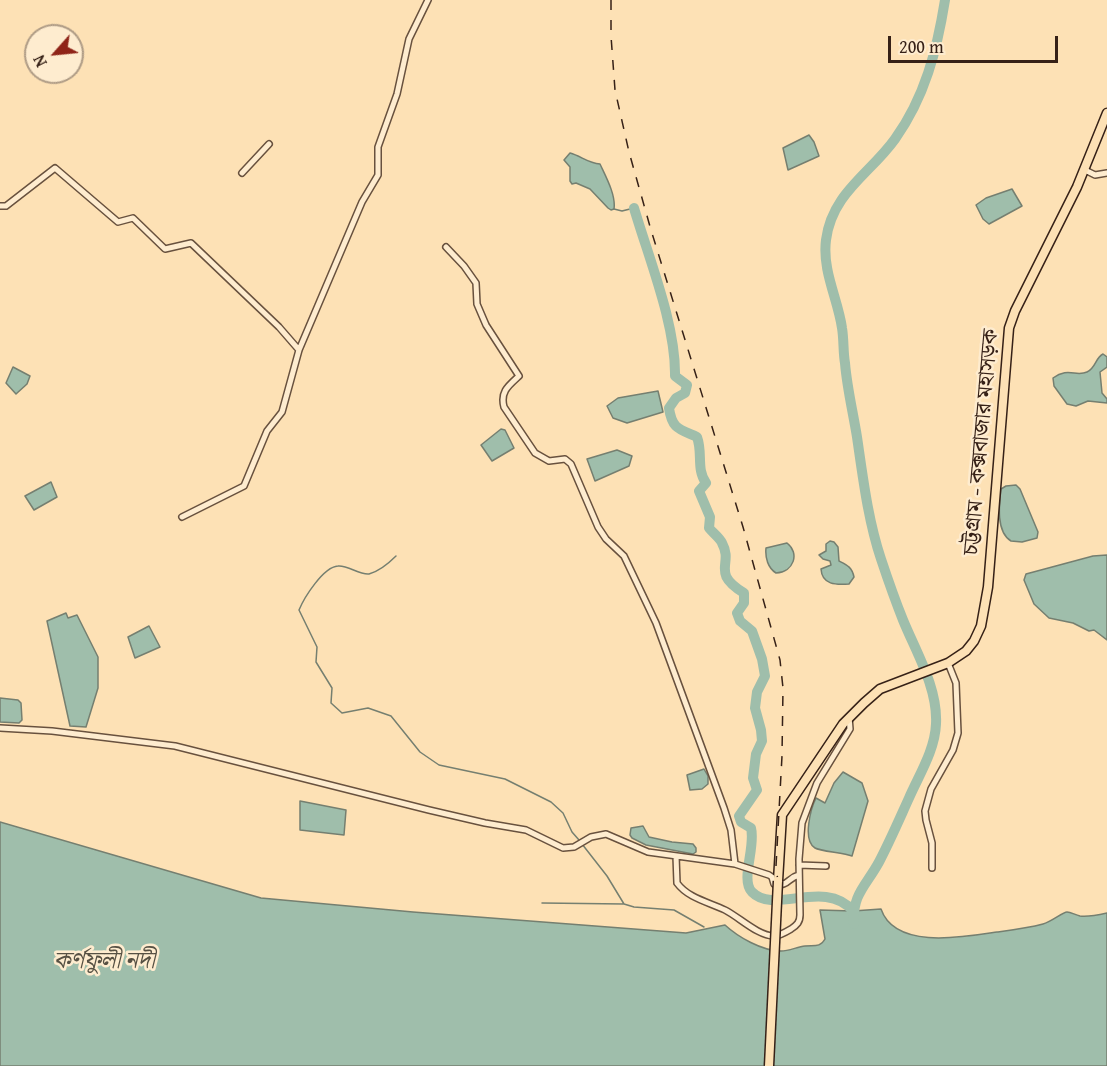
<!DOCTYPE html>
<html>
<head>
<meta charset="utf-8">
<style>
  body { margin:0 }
  #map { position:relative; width:1107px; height:1066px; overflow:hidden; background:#fde1b5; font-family:"Gentium Book Plus",serif }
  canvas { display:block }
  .north { position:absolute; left:24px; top:24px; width:60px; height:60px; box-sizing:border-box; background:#feeccf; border:2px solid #ae9b85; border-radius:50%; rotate:243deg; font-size:16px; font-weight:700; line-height:24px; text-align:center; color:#362117 }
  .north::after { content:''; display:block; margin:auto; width:21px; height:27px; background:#8f2418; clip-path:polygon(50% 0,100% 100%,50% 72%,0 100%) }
  .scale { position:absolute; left:888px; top:36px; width:170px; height:27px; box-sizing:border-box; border:3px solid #362117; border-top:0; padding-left:8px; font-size:18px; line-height:21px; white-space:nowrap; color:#362117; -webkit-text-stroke:4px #feeccf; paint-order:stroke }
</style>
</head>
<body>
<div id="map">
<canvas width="1107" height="1066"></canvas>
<div class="north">N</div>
<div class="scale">200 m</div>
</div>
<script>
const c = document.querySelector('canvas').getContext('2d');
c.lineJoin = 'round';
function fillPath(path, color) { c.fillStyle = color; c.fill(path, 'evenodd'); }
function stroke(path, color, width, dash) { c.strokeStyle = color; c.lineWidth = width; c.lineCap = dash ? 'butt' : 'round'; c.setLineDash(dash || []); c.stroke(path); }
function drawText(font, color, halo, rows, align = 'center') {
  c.font = font + ' "Gentium Book Plus","Noto Serif Bengali",serif'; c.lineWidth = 5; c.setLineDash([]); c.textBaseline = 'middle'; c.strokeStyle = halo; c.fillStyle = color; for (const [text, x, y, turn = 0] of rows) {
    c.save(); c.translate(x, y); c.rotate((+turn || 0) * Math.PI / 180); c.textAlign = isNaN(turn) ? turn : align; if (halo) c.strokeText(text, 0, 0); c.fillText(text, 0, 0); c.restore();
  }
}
const water = new Path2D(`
  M809,135l5,7 5,14 -31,14 -5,-22z
  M570,153c11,3 18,10 30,11 6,13 16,31 14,45l-3,1 -3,-2 -18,-19 -14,-6 -4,1 -2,-3v-14l-6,-7z
  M1012,189l10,17 -33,18 -6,-5 -7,-14 10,-7z
  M1103,354l4,3v10l-7,5 2,21 5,6v4l-19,-2 -12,5 -9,-2 -13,-18 -1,-8c15,-11 23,-1 34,-6 9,-4 8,-14 16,-18z
  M13,367l17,9 -3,8 -11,10 -10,-11z
  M658,391l5,21 -36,11 -14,-5 -6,-12 11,-8z
  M501,429l4,1 9,18 -22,13 -11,-16z
  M617,450l15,6 -3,10 -34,15 -8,-22z
  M51,482l6,15 -23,13 -9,-14z
  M1016,485l4,4 18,43 -1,6 -15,4 -11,-1c-15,-9 -12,-36 -10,-52l5,-3z
  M830,541l4,1 4,5 1,14c8,4 13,6 15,16l-5,7c-13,1 -27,1 -28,-15l10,-4 -1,-4 -7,-2 -4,-4 7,-4v-7z
  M787,543c13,10 7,29 -11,30 -8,-5 -11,-15 -10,-25z
  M1107,555v85l-13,-10 -5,1 -16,-8 -24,-5 -15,-14 -10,-24 2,-6 67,-18z
  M66,613l2,5 9,-3 21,42v31l-12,39 -16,-1 -23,-105z
  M149,626l11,21 -25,11 -7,-21z
  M0,698l18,2 3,3 1,17 -3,3 -19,-1z
  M704,769l4,7v8l-6,5 -12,1 -3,-15z
  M843,772l19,11 6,18 -16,55c-9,-3 -32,-5 -37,-8 -13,-8 -4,-40 1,-50l9,5 9,-20z
  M300,801l46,9 -2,25 -44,-5z
  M0,822l261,76 152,14 273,21 39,-8c13,12 37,26 56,26 8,0 16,-4 24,-5 9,-1 15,2 20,-7l-5,-29 33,1 28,-2c14,41 83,28 116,23 15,-2 31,-4 46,-8 8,-2 20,-12 24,-12 4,0 8,3 13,4 8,1 18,-1 27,-3v153h-1107z
  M643,826l6,11 23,5 21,2 3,4v4l-3,2 -47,-9 -14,-7 -2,-3 1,-7z`);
fillPath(water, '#9fbeab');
stroke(water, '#757f70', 1.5);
stroke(new Path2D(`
  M614,209l8,2 12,-3
  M396,556c-7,7 -16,15 -27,18 -10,1 -21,-9 -31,-8 -15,1 -34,32 -39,44l18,37 -1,15 16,26 -1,15 11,10 26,-5 23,8 29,36 19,13 66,14 46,23 12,11 9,19 7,8
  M582,844l25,32 17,28 10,3 40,3 30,17
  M542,903l82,1`), '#757f70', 1.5);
stroke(new Path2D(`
  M634,208c15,51 42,117 41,168l12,9 -2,8 -9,5 -7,10c3,21 10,21 28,29 6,16 -1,32 9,46l-7,8 11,26 -1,11c4,5 11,10 13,15 12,22 -12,29 22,50v10l-7,10 3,8 12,10 10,28 3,17 -8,16 -2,16 6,22 1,11 -6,13 -3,24 4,12 -18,26 2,6 10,6c5,19 -11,52 1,64 22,23 73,-14 101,19
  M854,924c-2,-30 12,-38 25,-62 11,-21 20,-42 30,-64 10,-23 26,-48 27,-74 2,-36 -20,-72 -33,-104 -8,-20 -15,-40 -22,-61 -13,-39 -18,-81 -24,-122 -4,-25 -10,-49 -12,-74 -2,-11 -1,-23 -3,-35 -4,-29 -20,-57 -16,-88 6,-47 44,-66 69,-101 30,-42 42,-89 50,-139`), '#9fbeab', 10);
const minor = new Path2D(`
  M1085,170l10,5 12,-2
  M242,173l27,-29
  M0,206h6l49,-38 63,54 15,-4 32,31 26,-6 88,84 20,23
  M446,247l18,19 12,17 1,21 9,21 33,51c-11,10 -19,16 -15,31l31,46 14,8 16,-2 6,5 27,63 8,12 18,17 32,67 68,185 7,22 4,34 34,11 3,2 2,7c15,3 13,-6 25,-9
  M182,517l62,-31 23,-55 15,-19 17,-62 63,-148 16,-27v-28l19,-53 12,-55 19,-39
  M0,728l52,3 123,15 254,64 56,13 41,7 37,18 11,-1 17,-10 15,-3 42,18 87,12
  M676,856l1,27c11,15 31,19 48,27 14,7 33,26 49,26 5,0 12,-4 17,-7 6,-4 9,-7 9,-14l-1,-56 3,-36 15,-40 33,-54 -1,-12
  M799,865l27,1
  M932,868v-25l-6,-23 -1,-9 6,-22 22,-39 5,-17 -2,-50 -8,-20`);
const trunk = new Path2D(`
  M778,881l4,-66 61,-91 21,-21 16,-14 68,-26 18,-12 8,-10 7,-15 7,-39 21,-259 6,-17 62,-124 30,-74`);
stroke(minor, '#68513e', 8);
stroke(trunk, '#362117', 11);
stroke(minor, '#feeccf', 5);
stroke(trunk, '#fde1b5', 8);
stroke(new Path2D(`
  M611,0v36l4,54 14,62 22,78 92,297 37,133 3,28 -1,68 -6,110 2,16 -8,184`), '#362117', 1.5, [10, 10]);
const trunkBridge = new Path2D(`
  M769,1066l9,-185`);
stroke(trunkBridge, '#362117', 11, []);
stroke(trunkBridge, '#fde1b5', 8);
drawText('22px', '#362117', '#feeccf', [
  ["চট্টগ্রাম - কক্সবাজার মহাসড়ক",982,442,-85]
]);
drawText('italic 24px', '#565043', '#feeccf', [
  ["কর্ণফুলী নদী",104,962]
]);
</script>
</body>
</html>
